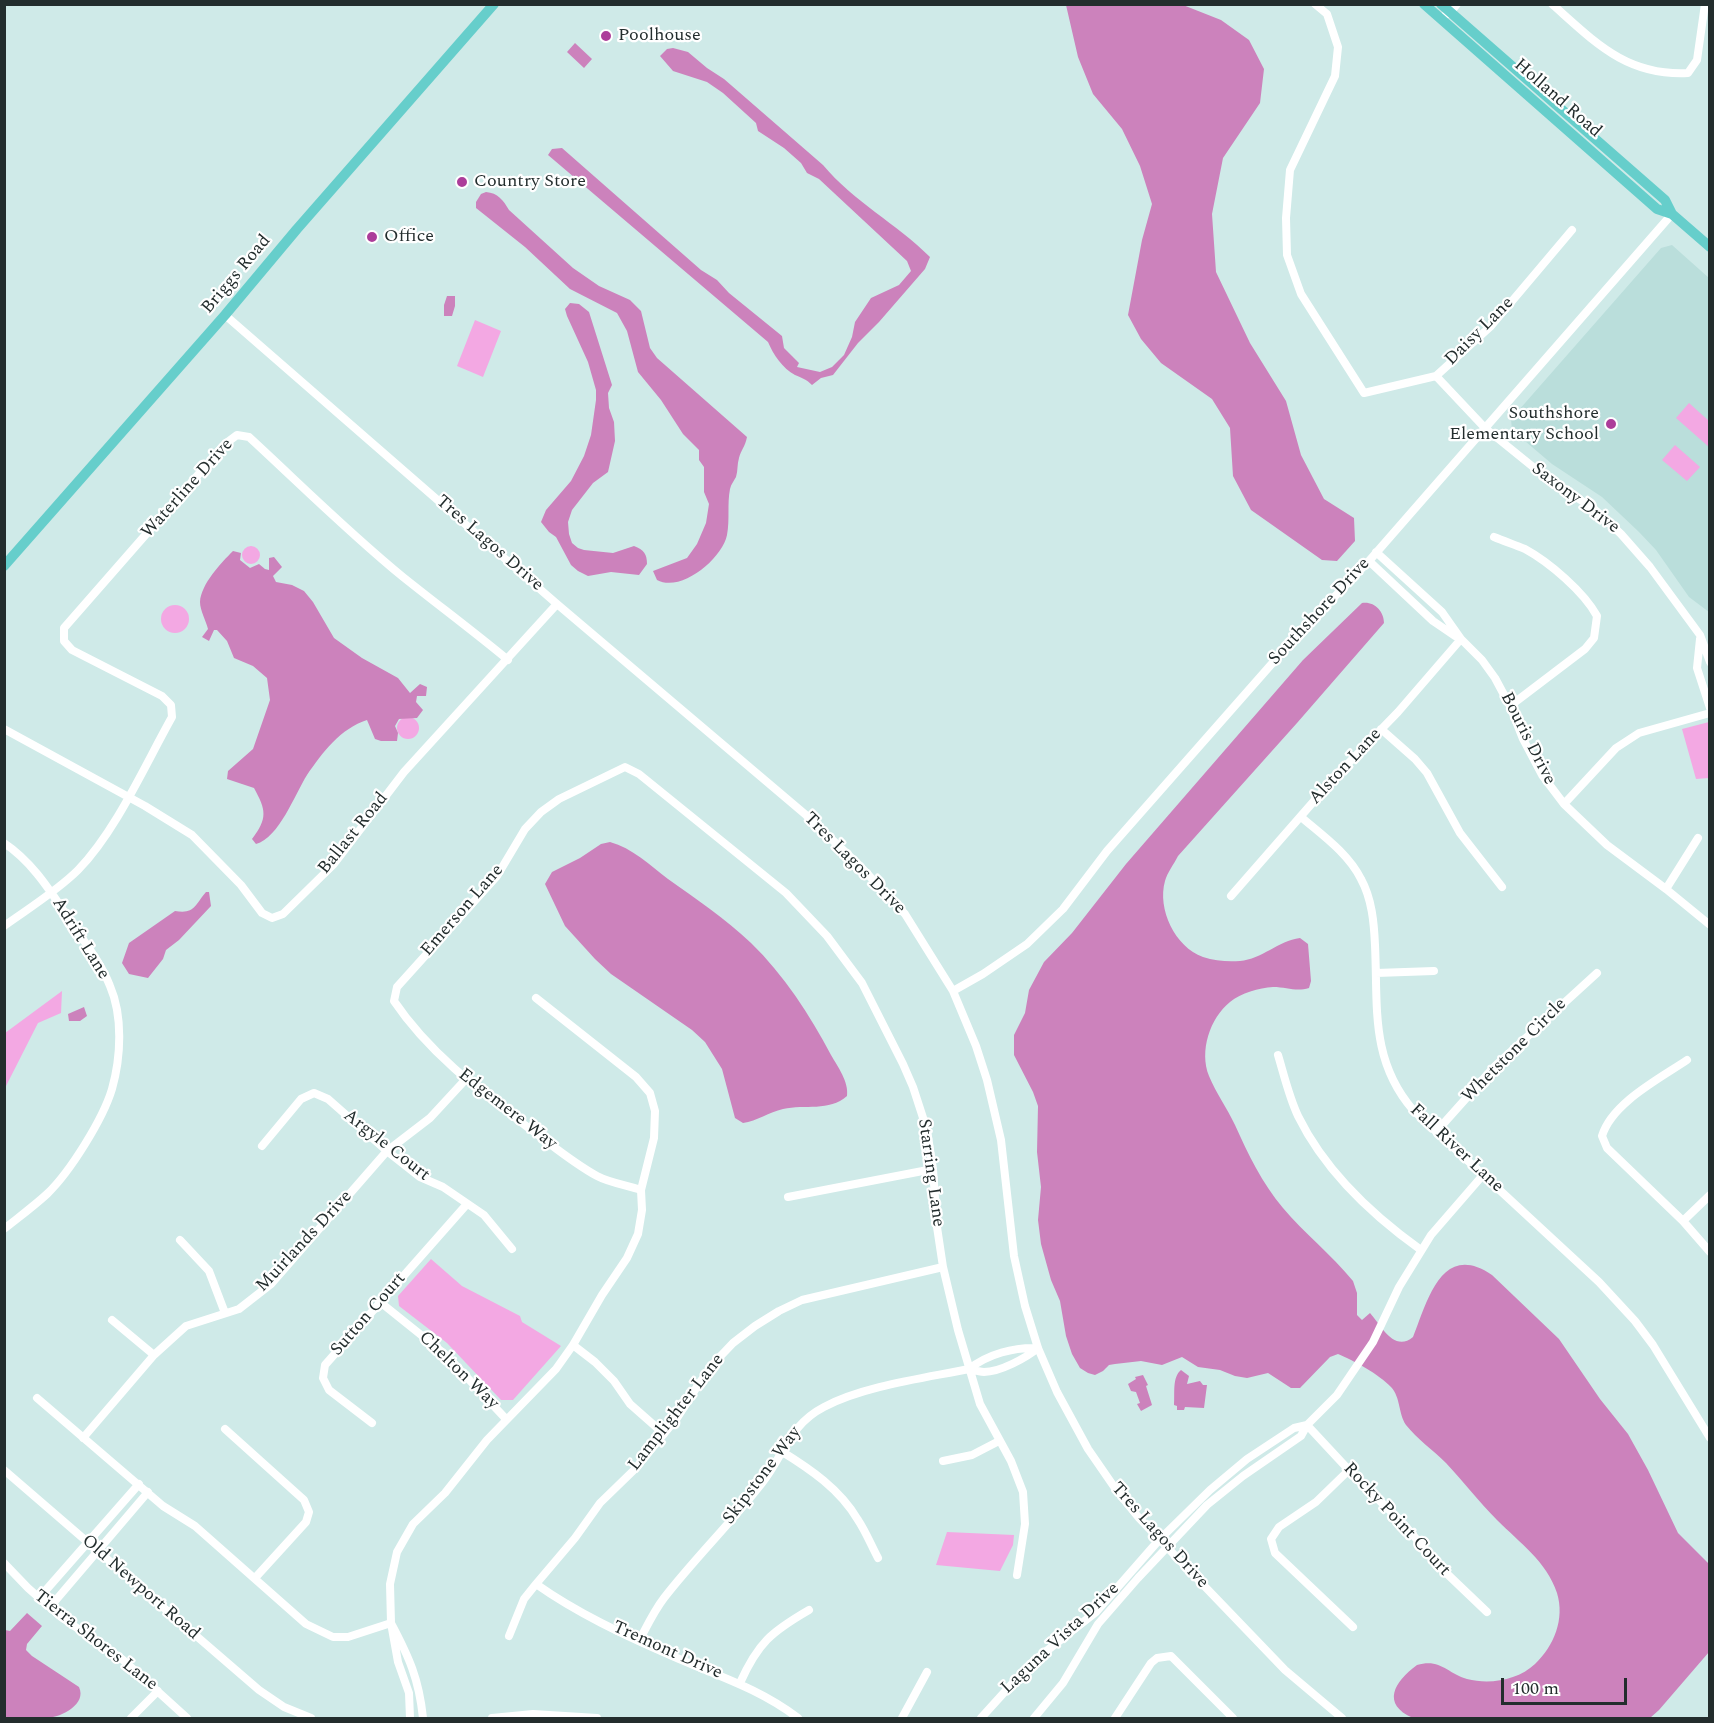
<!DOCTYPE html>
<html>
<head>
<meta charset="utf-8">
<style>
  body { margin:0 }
  #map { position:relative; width:1714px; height:1723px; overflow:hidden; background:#cfeae8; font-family:Spectral,serif }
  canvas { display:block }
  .frame { position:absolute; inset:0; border:6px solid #232d2d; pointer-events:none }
  .scale { position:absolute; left:1501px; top:1678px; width:126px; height:27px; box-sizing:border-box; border:3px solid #232d2d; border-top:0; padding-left:8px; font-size:18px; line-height:21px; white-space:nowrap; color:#232d2d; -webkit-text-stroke:4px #fff; paint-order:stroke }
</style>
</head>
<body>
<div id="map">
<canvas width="1714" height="1723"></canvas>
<div class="frame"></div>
<div class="scale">100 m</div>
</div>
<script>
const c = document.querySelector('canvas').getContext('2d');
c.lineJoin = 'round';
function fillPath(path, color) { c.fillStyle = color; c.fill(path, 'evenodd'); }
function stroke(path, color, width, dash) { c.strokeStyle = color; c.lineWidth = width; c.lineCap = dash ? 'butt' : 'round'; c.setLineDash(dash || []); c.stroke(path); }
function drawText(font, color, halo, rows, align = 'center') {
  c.font = font + ' Spectral,serif'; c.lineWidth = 4.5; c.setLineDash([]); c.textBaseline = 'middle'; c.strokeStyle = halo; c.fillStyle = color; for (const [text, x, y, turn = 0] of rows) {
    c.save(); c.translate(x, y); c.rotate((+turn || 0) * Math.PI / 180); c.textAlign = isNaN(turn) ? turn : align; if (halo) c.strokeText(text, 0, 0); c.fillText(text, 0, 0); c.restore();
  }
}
fillPath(new Path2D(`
  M1672,245l37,33v334l-20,-15 -33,-47 -17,-18 -37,-35 -50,-33 -40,-34 -1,-11 150,-171z`), '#badedb');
fillPath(new Path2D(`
  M475,320l26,11 -18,46 -26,-11z
  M1689,403l20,18v26l-33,-29z
  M1675,445l25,22 -13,14 -25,-21z
  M242 555a9 9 0 1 1 18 0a9 9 0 1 1-18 0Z
  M161 619a14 14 0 1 1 28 0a14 14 0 1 1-28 0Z
  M397 728a11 11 0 1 1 22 0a11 11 0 1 1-22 0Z
  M1709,722v56l-13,1 -14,-50z
  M62,991l-1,22 -23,10 -33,65v-55z
  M431,1259l31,27 58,30 2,6 39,24 -48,54h-12l-54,-57 -48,-37 -1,-10z
  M947,1532l67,3 -1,10 -13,26 -64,-6z`), '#f3a8e3');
fillPath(new Path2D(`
  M1066,5h117l38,15 28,20 15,29 -4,34 -37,55 -11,56 4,58 34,71 36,58 15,54 23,44 30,19 1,23 -18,20 -15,-1 -71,-50 -18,-34 -3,-48 -18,-29 -51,-36 -20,-24 -13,-24 14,-75 10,-36 -12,-38 -18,-37 -29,-35 -15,-37z
  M575,43l17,16 -8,9 -17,-16z
  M673,48l15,4 19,16 17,11 99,86c30,36 74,59 107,92l-5,12 -46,53 -21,21 -25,32 -12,3 -9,7c-6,-6 -10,-7 -17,-10 -12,-6 -22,-21 -27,-33l-220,-187 4,-6 10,-1 139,122 16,10 12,13 53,43 2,12 15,15 -2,4 23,5 12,-5 12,-12 8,-18 3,-15 16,-24 28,-13 12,-14 -4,-10 -88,-82 -12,-6 -6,-10 -17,-15 -26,-17 -2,-8 -33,-30 -16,-11 -34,-11 -13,-15 7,-7z
  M486,192c12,1 17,8 23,18l64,58 26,18 31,14 11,11 9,37 7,10 90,79c-2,10 -6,13 -8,21 -2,6 -1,13 -3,19 -2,4 -5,7 -6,12 -3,15 0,31 -3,46 -5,24 -46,58 -70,45l-4,-9 34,-13 10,-14 9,-21 3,-19 -5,-12v-25l-5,-7v-10l-16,-16 -22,-34 -23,-28 -11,-41 -10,-18 -47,-24 -45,-42 -49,-39v-6l5,-8z
  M447,296h8v10l-3,10h-8v-11z
  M570,303l9,1 10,8 23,73 -4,8 1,15 5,14 1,19 -7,31 -15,11 -21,27 -4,12 1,12 3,9 6,5 6,2 29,3 21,-7c10,4 13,8 13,18l-8,11 -28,-3 -23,4 -10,-5 -7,-6 -15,-28 -7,-5 -8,-10 5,-12 25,-29 13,-25 7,-21 5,-35v-10l-8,-28 -21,-46 -2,-7z
  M233,551l8,2 -1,7 10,8 9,-4 6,5 4,1v-12l5,-1 8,10 -9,9 3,6 16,3 12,6 9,11 21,36 28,20 36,20 12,15 10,-9 7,3 -1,9h-9l-1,6 7,8 -6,8 -18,1 -4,7 3,7 -1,8h-16l-6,-2 -8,-19c-26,8 -45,33 -60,55 -12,19 -28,63 -51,69l-4,-5c16,-21 14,-29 2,-51l-27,-9 1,-8 25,-22 17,-49 -3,-22 -14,-12 -19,-8 -7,-17 -10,-11h-3l-5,11 -7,-4 6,-8c-2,-8 -8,-19 -8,-27 1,-18 21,-39 33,-51z
  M1362,603c12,-2 22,8 22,20l-87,100 -119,133c-4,8 -11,17 -13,25 -8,28 10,66 38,76 12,4 25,5 37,4 22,-2 38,-20 60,-23l8,6 3,37 -2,7c-13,4 -22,-1 -36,-1 -14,1 -32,6 -43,15 -20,16 -31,49 -21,74 7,17 18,32 26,49 13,29 27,58 48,83 21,25 48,46 70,73l4,12v22l5,5 8,-7c11,12 24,40 43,24 14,-34 28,-97 79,-62l67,64 41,60 28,35 20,36 30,63 31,31v88l-50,58 -9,8h-237c-32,-14 -19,-36 4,-53 23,-7 30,8 50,14 23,6 51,1 68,-15 19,-18 30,-45 22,-71 -10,-31 -37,-50 -60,-73 -18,-18 -34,-39 -51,-57 -13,-13 -29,-24 -40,-38 -8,-12 -5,-27 -15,-38 -11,-12 -38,-27 -53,-33l-8,3 -30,31h-9l-23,-15 -21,5 -12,-2 -15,-6 -22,-3 -16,-10 -20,8 -21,-4 -26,3 -6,1 -6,6 -8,4 -7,-2 -8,-5 -8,-14 -6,-18 -6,-35 -9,-21 -10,-36 -3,-24 3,-33 -4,-35 1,-46 -5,-14 -19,-37v-20l11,-22 4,-23 15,-28 28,-29 54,-69 177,-204z
  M610,842c22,6 40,23 58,37 28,20 58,40 83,64 33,32 59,72 80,112 7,12 18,27 16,41 -18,16 -42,8 -64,13 -14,3 -26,12 -40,14l-8,-5 -13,-49 -17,-27 -13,-12 -81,-56 -16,-15 -30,-33 -20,-42 7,-12 28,-14 21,-14z
  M206,892h3l2,14 -32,34 -13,10 -3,9 -15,19 -19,-4 -7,-11 7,-20 46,-32c20,3 19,-5 31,-19z
  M84,1007l3,9 -7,5h-11l-1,-7z
  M1181,1370l8,6 -2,8 13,-3 3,4h4l-3,23 -19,-1 -1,3h-7v-4l-3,-1c1,-11 -2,-28 7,-35z
  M1143,1375l5,10 -2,1 6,19 -11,6 -4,-7 3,-1 -4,-11 -5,-1 -3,-7 8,-5 -1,-2z
  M27,1613l15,13 -15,18 -1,6 6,6 47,31c8,17 -17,30 -32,31 -14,2 -29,1 -42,0v-88l5,1z`), '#cc82bc');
stroke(new Path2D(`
  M1315,4l12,10 11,33 -3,29 -45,94 -4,48 1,37 14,39 63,99 72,-17 55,-50 81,-96
  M1552,4c43,38 74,72 136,69l9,-13 8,-56
  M1440,18l10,-5 7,-9
  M225,315l332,289 249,211 54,51 45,48 48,77 23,55 11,34 14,60 13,116 11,50 13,42 19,44 31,57 29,42 22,27 146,152 57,48
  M1436,376l49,52 58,47 51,34 27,25 29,33 50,68 10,27
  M1494,537c10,4 21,8 31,12 24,13 59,43 72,67l-3,22 -9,11 -75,57
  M1376,552l66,60 19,27 21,21 13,18 15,28 13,33 19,36 22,29 43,41 59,44 44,36
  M1369,561l64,60 22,15
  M1700,639l-3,29 13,40
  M4,729l141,77 47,29 49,50 21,28 10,5 11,-4 50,-49 71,-93 153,-168
  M1381,729l34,30 12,14 33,60 42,54
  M1564,804l52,-56 23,-15 71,-20
  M1301,817c21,18 47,36 60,62 11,20 13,44 14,66 3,62 -5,115 38,165l186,172 36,39 18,24 57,93
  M4,843c30,20 48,51 68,80 13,20 29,40 38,63 13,30 11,71 2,103 -9,30 -42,83 -65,105 -13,12 -28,23 -43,35
  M1666,889l32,-51
  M1231,896l104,-119 63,-65 63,-73
  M4,926c25,-18 53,-35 74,-56 38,-39 67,-105 94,-153l-1,-12 -9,-9 -90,-46 -8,-9v-13l161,-184 12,-9 12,2c51,47 100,96 154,140 35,28 70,54 105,83
  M1376,973l58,-2
  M953,991l30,-17 44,-30 36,-35 44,-58 184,-209 78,-81 303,-347
  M1278,1055c6,20 11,42 20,61 27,55 74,99 123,134
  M1687,1060c-28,19 -75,43 -85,76l5,12 76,73 27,31
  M1436,1132l58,-65 103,-94
  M262,1146l39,-47 13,-6 14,6 59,52 33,26 23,10 41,28 28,34
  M641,1190c-14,-5 -31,-7 -44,-14 -24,-13 -45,-31 -67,-47 -50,-38 -101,-76 -136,-128l3,-14 100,-111 28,-47 16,-17 18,-13 66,-32 14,7 147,119 41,43 35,47 41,81 10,23 14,43 6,39 4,58 6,40 15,63 22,74 31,57 12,31 2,32 -8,51
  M788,1197l145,-28
  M1683,1221l27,-26
  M180,1240l29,31 16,42
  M380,1302l66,53 60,64
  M112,1320l42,35
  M573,1345l22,17 19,19 16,23 34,30
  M969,1369c4,1 10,3 15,3 16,0 42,-14 54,-24
  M37,1398l126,108 32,20 111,98 27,13h15l43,-14 -1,-39 7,-32 16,-28 32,-31 42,-53 69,-71 17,-24 29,-50 25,-37 11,-24 4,-24 -1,-20 13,-52 1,-27 -5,-18 -14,-16 -100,-79
  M372,1423l-43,-33 -6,-12 2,-13 142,-161
  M1307,1425l53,57 41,39 41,48 45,43
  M225,1429l79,71 5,12 -3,10 -51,56
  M83,1438l71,-83 32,-29 53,-17 32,-25 116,-133 43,-33 36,-39
  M781,1451c29,18 59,38 77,69 8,12 13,25 20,38
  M943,1461l29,-6 27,-14
  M4,1470l255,220 25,17 27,11
  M1349,1470l-33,32 -37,25 -8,12 4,14 78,74
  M4,1563l24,25 33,29 61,42 65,59
  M536,1584c41,29 88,51 134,71 45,20 89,33 128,63
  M39,1598l100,-114
  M50,1607l98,-115
  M509,1636l15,-37 12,-15 39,-46 25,-35 35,-34 42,-51 23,-36 14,-19 19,-20 22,-17 24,-15 23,-11 141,-33
  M639,1641c8,-15 15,-30 25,-43 31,-40 67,-75 98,-115 22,-28 27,-58 62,-76 39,-21 101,-29 145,-38 19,-15 45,-22 69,-21
  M740,1683c18,-40 31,-51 69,-73
  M131,1718l27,-27
  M410,1718l-1,-25 -11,-31 -7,-39c18,34 28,56 32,95
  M492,1718l41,-4 64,4
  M902,1718l25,-46
  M981,1718l49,-54 66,-52 63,-72 51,-50 37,-31 47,-31 13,-3
  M1034,1718l29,-35 35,-59 40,-46 69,-73 36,-29 58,-40 6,-11 30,-30 36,-53 26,-55 32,-52 52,-60
  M1115,1718l36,-55 6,-5 14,-2 62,62`), '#fff', 8);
stroke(new Path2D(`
  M1424,4l233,205 15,5 38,33
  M1441,4l224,196 7,14
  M4,566l221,-251 72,-86 197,-225`), '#66cecb', 10);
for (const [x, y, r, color] of [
  [606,36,6,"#ac3d9a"],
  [462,182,6,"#ac3d9a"],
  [372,237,6,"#ac3d9a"],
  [1611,424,6,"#ac3d9a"]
]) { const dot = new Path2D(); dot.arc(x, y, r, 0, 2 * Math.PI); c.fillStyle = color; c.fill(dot); stroke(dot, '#fff', 2); }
drawText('18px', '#232d2d', '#fff', [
  ["Poolhouse",618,36],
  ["Country Store",474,182],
  ["Office",384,237],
  ["Southshore",1599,414,"right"],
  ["Elementary School",1599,435,"right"]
], 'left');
drawText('18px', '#232d2d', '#fff', [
  ["Holland Road",1557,99,41],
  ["Briggs Road",237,275,-50],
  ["Daisy Lane",1480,332,-45],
  ["Waterline Drive",188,489,-48],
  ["Saxony Drive",1575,499,37],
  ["Tres Lagos Drive",489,544,41],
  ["Southshore Drive",1320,612,-47],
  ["Bouris Drive",1527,739,63],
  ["Alston Lane",1346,767,-47],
  ["Ballast Road",354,834,-51],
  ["Tres Lagos Drive",854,864,45],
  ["Emerson Lane",463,911,-49],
  ["Adrift Lane",80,939,58],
  ["Whetstone Circle",1515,1051,-45],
  ["Edgemere Way",507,1110,38],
  ["Argyle Court",386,1146,38],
  ["Fall River Lane",1456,1149,43],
  ["Starring Lane",930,1173,82],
  ["Muirlands Drive",305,1242,-47],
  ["Sutton Court",369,1315,-49],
  ["Chelton Way",458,1371,44],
  ["Lamplighter Lane",677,1413,-52],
  ["Skipstone Way",763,1476,-53],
  ["Rocky Point Court",1396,1520,47],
  ["Tres Lagos Drive",1159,1536,48],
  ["Old Newport Road",140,1588,41],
  ["Laguna Vista Drive",1061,1639,-43],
  ["Tierra Shores Lane",95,1641,38],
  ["Tremont Drive",667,1651,24]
]);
</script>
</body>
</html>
